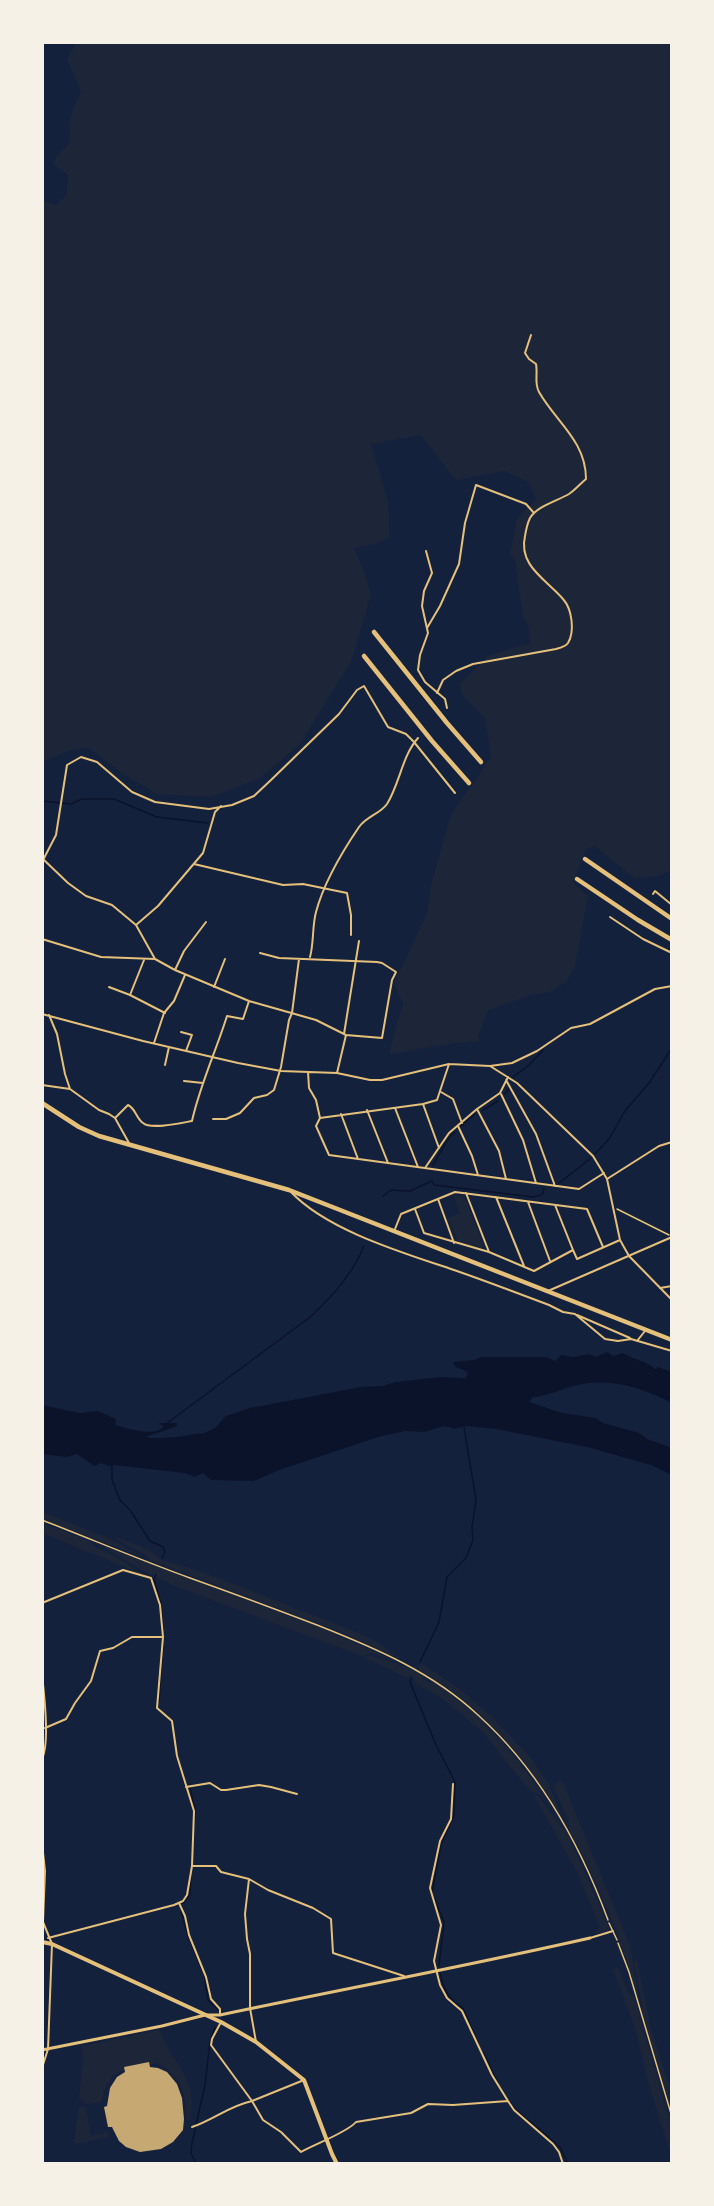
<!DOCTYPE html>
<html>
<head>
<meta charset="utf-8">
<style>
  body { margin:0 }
  #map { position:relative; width:714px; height:2206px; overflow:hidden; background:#14213d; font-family:"DejaVu Sans",sans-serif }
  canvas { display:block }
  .frame { position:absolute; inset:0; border:44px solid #f6f1e7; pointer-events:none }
</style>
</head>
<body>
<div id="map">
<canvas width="714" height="2206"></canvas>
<div class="frame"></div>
</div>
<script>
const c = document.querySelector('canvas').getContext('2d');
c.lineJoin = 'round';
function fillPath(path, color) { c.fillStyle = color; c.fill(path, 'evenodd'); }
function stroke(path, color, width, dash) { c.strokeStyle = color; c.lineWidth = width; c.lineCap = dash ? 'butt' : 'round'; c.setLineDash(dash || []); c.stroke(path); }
fillPath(new Path2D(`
  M74,42h598v828l-13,6 -25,2 -39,-32 -9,3 -13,34 15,13 -13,70 -9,16 -16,10 -19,3 -43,15 -10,27 3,4 -27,2 -65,11 14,-51 -9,-19 33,-71 5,-32 20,-68 28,-39 11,-18 -6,-38 -22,-22 -4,-11 28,-29 44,-13 -3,-18 -5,-8 -8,-56 -5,-7 7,-36 19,-18 -6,-17 -25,-12 -49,9c-13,-15 -22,-31 -36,-45l-49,9 17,58 2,35 -15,7 -21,4 9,21 8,25 -19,66 -53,85 -39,33 -49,19 -54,-3 -38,-23 -30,-23 -18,2 -29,12v-561l15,4 10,-11 1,-19 -15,-11 4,-8 13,-13c-2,-20 1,-32 11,-50l-6,-17 -8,-15 2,-7 6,-8z
  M453,1195l11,1 20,50 -3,3 -22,-7 -2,-3 -9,-21 12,-5z
  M42,1512l67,26 34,19 -101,-38z
  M42,1523l45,17 9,7 24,12 22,15 -100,-41z
  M115,1537l33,12 13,10 55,18 140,55 18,8 28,20 -68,-31 -182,-68 -9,-7 -28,-15z
  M98,1544l226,85 72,32 -25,-8 -9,3 -187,-70 -37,-18z
  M369,1655l38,12 17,9 -1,2 6,5 3,-2c57,36 94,87 130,143l-21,-29 -11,-4 -47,-59 -40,-33 -28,-16 -1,-5 -4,-3 -2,3 -43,-20z
  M421,1663l40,27 31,27 39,41 17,25 15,36c-38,-60 -81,-115 -145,-149z
  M560,1781l4,4 66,161 9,53 -23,-69 -30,-69 -17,-31v-7l-15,-36z
  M533,1794l6,3 23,31 5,5 43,96 -16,5 6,-7 -23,-55z
  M637,1960l14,69 21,64v21l-30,-103v-8l-8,-40z
  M618,1968l11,26 5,3 38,130v31l-22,-69 -15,-61 -22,-59z
  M159,2030c14,34 40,49 31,90h-4c2,-25 -7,-47 -30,-57 -28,6 -49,4 -54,39l-15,2 -8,-6 4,-39 -2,-13z
  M83,2106l3,2 5,28 13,-3 3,-3 2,7 -35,7 4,-35z`), '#1d2539');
fillPath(new Path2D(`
  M607,1352l6,4 10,-3c10,7 23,7 32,16l3,-2 14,5v31c-32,-16 -63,-26 -99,-17 -13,4 -26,10 -40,11l-4,5 33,11 34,5 7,5 36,10 8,6 25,9v27l-21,-10 -60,-17 -95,-19 -30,-3 -12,3 -9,-3 -21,6 -19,-1 -27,6 -99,33 -25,11 -43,-1 -8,-7 -8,4 -10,-4 -71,-8 -2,2 -11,-4 -7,3 -17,-12 -11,3 -24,-3v-49l37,8 19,-2 18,8 -1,6c15,4 37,12 49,2l-5,-4h18v3l-31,11c8,3 43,-1 53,-4l3,1 13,-6 11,-12 24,-8 111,-21 21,-1 14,-4 44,-5 25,1 3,-4 -4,-4 -9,-3 -2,-5 21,-2 7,-3h65l9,4 6,-6 13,2 14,-3 8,3z`), '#0b132b');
stroke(new Path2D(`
  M42,801l29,3 11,-5h32l43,18 51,6
  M513,1077l16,-12 14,-15
  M505,1094l4,-6
  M483,1110l15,-9
  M460,1127l15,-13
  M595,1154l14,-15 16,-28 24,-28 23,-35
  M433,1165l15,-26 7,-7
  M559,1183l32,-25
  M383,1196l8,-6 19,1 22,-10 2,4 99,12 9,-2 2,-7
  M166,1424l144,-107c21,-19 43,-44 54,-71
  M112,1467v13l8,20 10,10 20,31 13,6 2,5 -3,7
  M156,1574l-2,5 7,25 2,25
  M420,1662l19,-40 8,-45 19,-19 7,-18 -1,-13 4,-27 -12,-73
  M411,1679l-1,3 26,63 19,37 -1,34 -13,28 -9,49
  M159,1701l4,-55
  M190,1788l5,21v9
  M434,1897l10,25 -5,44
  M183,1903l7,-8 1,-18
  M181,1911l7,25 16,39 4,25 10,9
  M440,1972c3,15 8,28 23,36l15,35
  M483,2052l15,31
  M510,2102l5,7 45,38 8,17
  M196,2164l-5,-11 1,-10 13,-58 5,-44 5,-14`), '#0b132b', 1.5);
fillPath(new Path2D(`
  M149,2062l1,5 8,1 9,4 10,12 5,14 2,21 -1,11 -10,12 -12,7 -21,3 -14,-5 -7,-6 -7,-14h-4l-4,-20 3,-1 3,-18 7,-11 8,-5 -1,-5z`), '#c6a872');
stroke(new Path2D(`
  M617,1209l52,26
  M42,1520c49,19 98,40 148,58 42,15 85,31 127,47 58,23 115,47 161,90 60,54 102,129 130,205
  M618,1943l11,29 43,145`), '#e5c07b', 1.5);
stroke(new Path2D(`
  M609,1923l8,17`), '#e5c07b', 1.5);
stroke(new Path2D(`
  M426,551l6,22 -8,18 -2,15 6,27 -8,22 -2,15 7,12 20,17 2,9
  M427,628l13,-22 19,-42 6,-41 11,-38 50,19 8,9
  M437,693l6,-13 13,-9 17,-7 83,-15c4,-1 9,-2 12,-6 7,-12 4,-34 -5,-44 -16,-19 -45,-33 -38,-63 1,-6 2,-12 5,-18 7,-12 27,-17 39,-24 6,-4 11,-10 17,-15 0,-38 -30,-57 -47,-87 -5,-9 -1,-18 -3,-28l-7,-5 -4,-6 6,-18
  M44,860l24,23 18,13 26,9 24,20 19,34 20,11 74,31 67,19 30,15 36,3 10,-58 4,-8 -14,-9 -5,-1 -98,-4 -19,-5
  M42,862l14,-27 11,-70 14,-8 16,5 35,30 23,10 54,7 23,-4 22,-9 17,-16 68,-66 18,-24 7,-4 24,41 18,7 8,8 41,51
  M194,864l89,21 20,-1 44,9 4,22v20
  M653,894l2,-3 17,14
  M610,917l33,22 29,14
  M136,925l22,-19 45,-53 12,-41 6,-6
  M42,939l59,18 54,2
  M310,957c4,-14 2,-30 6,-45 8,-30 26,-60 43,-85 8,-11 21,-13 28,-23 13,-21 15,-48 31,-66
  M144,960l-14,35 35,18
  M175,970l9,-19 22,-29
  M109,987l21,8
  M214,987l11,-28
  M42,1014l101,27 95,22 43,8 56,2 33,7h12l67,-16 41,2 22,-3 25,-12 34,-23 19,-4 65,-35 17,-3
  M49,1015l8,19 8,40 5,15
  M181,1032l11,3 -6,16
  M344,1034l15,-93
  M154,1043l10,-30 10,-12 11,-26
  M449,1064l-12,36 -14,4 -103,14 -4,8 13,29 250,34 25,-16
  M165,1065l4,-18
  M490,1066l27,17 76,73 14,23 13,61 9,16 43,44
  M308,1072l1,16 7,12 4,18
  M337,1073l9,-38
  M506,1080l30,54 19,52
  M184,1081l19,2
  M42,1085l28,4 29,21 10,4 6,4 14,25
  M441,1092l12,7 9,24
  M501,1094l22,46 13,43
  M423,1104l16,44
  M395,1108l23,59
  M477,1109l22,42 7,28
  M367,1110l21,53
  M341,1114l17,45
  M115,1118l13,-13c8,4 8,13 15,18 8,7 38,0 49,-2 8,-36 24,-70 35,-105l16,3 6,-18
  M213,1119h13l14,-6 14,-15 13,-3 7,-5 7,-23 8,-47 3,-7 7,-54
  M458,1126l14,30 6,19
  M425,1168l24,-35 28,-24 23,-16 8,-16
  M607,1179l52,-33 13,-4
  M291,1192c37,39 113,61 163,78 32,11 63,23 95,35l14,7 12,2 30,25 13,2 13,-2 41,12
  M466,1193l23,59
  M496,1197l28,69
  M438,1199l16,44
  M528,1202l22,59
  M555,1205l18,45
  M415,1209l9,24 65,19 45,19 39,-21 4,9 43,-19
  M395,1229l6,-15 54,-22 132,17 16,38
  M660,1288l12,-2
  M548,1291l124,-54
  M577,1315l53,23
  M637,1341l8,-10
  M42,1603l81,-33 28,8 9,27 3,32 -6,71 15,13 5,35 17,55 -2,55 -5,29 -4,6 -9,4 -126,33
  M42,1674c2,20 8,68 0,85
  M45,1728l21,-9 9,-16 16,-22 9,-30 13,-3 19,-11h31
  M453,1784l-2,35 -11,22 -10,47 11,37 -7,36 6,24 7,13 15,13 30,64 16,26 6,9 39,34 6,8 4,12
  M186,1787l24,-4 11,7h5l33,-5 12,2 26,7
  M42,1843l3,28 -2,51 9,22 -4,105 -6,19
  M192,1866h24l5,6 28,7 19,11 45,18 18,11 2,34 71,23
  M249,1879l-4,35 2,25 3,15v54l6,34
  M179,1903l6,13 4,19 17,42 5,22 9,10v5
  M590,1938l23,-7
  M304,2080l-52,21 11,19 18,12 20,20c14,-8 47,-20 55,-30l55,-9 17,-9 25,1 55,-4
  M192,2127c21,-7 37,-21 60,-26l-41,-56 1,-6 9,-17`), '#e5c07b', 2);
stroke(new Path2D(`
  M42,2050l120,-24 43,-11h15c124,-26 247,-49 370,-77`), '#e5c07b', 3);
stroke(new Path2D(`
  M42,1942l10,2 169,78 35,20 48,38 28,74 5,10`), '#e5c07b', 4);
stroke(new Path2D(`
  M42,1103l37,24 20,9 190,54 383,150`), '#e5c07b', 4.5);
stroke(new Path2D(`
  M374,632l73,91 34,39
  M364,656l68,85 37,42
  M585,859l87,60
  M577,879l61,41 34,20`), '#e5c07b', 4.5);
</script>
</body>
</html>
